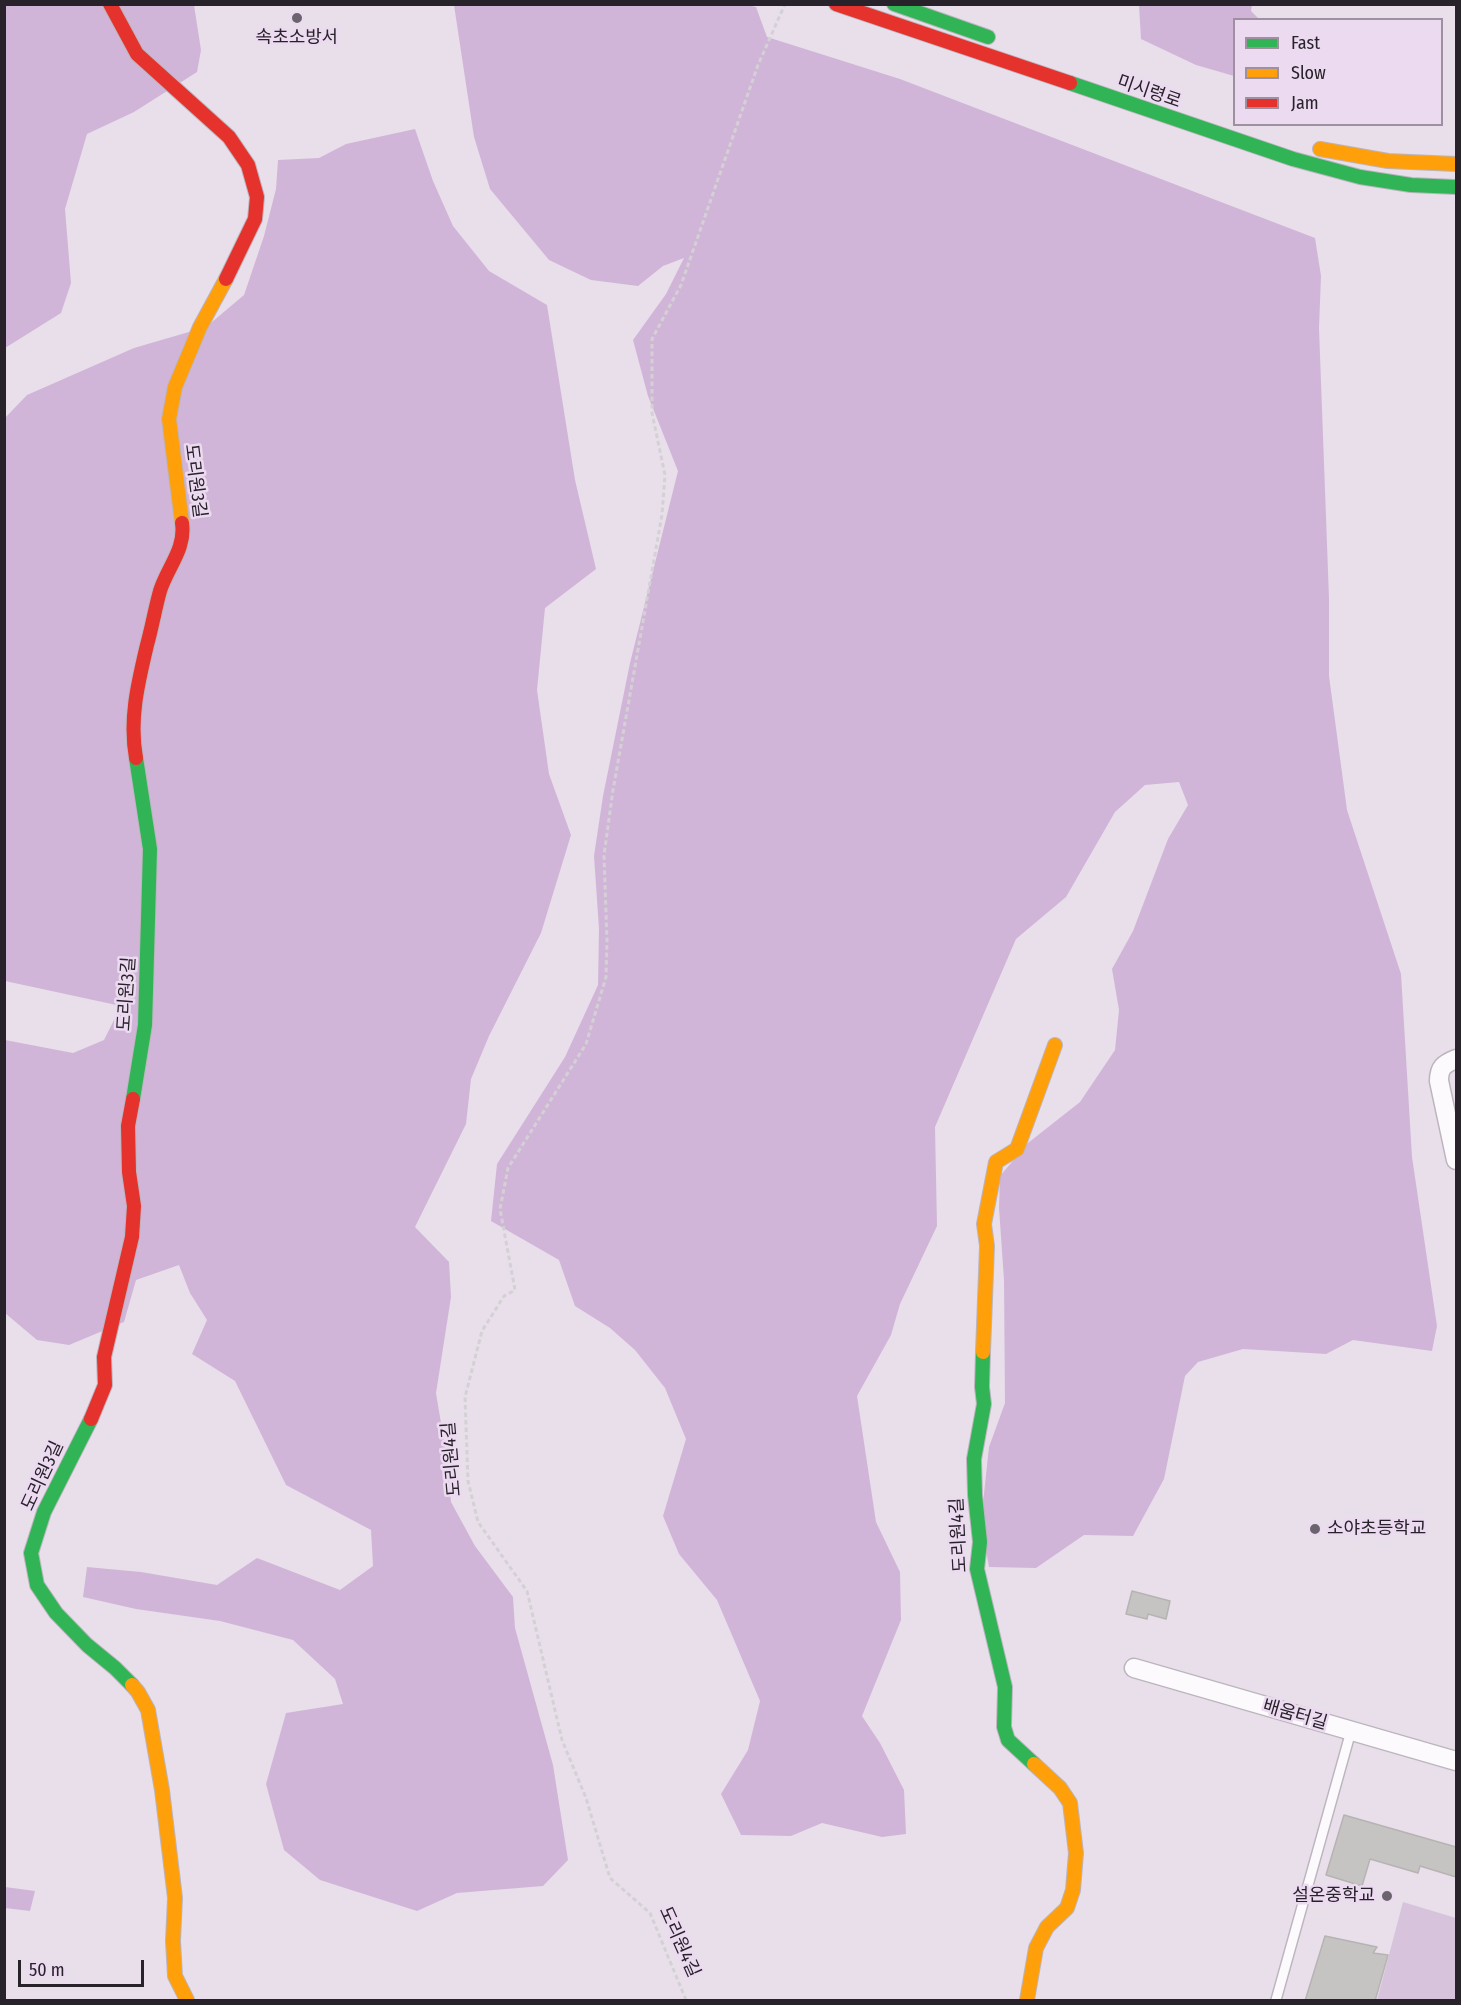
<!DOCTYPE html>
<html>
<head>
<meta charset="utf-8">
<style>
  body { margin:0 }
  #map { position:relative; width:1461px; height:2005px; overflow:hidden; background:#e8dfeb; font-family:"Fira Sans Condensed",sans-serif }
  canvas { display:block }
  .frame { position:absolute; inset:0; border:6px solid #28222a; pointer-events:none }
  .legend { position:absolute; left:1233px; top:18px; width:210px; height:108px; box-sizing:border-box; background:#ecdaf0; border:2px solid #9e90a1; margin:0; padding:8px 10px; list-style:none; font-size:18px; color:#28222a }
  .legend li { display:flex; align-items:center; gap:12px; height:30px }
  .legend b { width:30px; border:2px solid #9e90a1 }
  .scale { position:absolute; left:18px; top:1960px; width:126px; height:27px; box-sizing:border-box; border:3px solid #28222a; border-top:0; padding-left:8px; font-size:18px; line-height:21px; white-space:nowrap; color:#28222a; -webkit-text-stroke:4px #ecdaf0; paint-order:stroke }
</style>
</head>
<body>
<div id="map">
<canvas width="1461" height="2005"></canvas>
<div class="frame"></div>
<ul class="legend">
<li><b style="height:8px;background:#30b455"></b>Fast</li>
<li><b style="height:8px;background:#ff9f0a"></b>Slow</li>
<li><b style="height:8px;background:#e5322d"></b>Jam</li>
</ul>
<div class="scale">50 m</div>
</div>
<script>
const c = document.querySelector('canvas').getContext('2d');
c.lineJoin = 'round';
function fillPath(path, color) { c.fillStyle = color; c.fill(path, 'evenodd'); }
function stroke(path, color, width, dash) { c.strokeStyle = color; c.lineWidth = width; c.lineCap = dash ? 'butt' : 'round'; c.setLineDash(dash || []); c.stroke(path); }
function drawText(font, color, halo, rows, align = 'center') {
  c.font = font + ' "Fira Sans Condensed","Noto Sans KR",sans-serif'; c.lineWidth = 5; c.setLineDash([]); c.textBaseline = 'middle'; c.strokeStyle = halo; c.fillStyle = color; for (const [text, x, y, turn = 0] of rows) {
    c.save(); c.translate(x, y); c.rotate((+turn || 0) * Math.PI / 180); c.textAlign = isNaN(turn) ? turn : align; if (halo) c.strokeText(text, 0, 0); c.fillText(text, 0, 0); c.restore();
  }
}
fillPath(new Path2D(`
  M1403,1902l53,16v82h-79z`), '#d7c4dc');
fillPath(new Path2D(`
  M5,5h189l7,45 -4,22 -63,40 -47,22 -22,75 6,74 -10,30 -56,35z
  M454,5h293l9,2 11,30 133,42 415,159 6,38 -2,52 10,270v78l18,134 54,164 11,183 25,169 -5,25 -79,-11 -27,14 -83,-5 -45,13 -13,14 -21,103 -31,57 -49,-1 -48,33 -47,-1 -8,-45 8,-75 16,-44 -1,-123 -5,-72 1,-32 28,-33 52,-41 35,-52 4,-40 -7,-41 21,-38 35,-92 20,-34 -9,-23 -34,3 -30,27 -49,85 -50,42 -81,188 2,99 -37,78 -9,31 -34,61 19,126 24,50 1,48 -39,96 18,27 24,47 2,44 -24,3 -60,-14 -31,13 -50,-1 -20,-41 27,-44 12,-49 -43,-101 -38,-46 -16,-38 23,-77 -21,-51 -30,-38 -25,-22 -35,-22 -16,-46 -68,-39 6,-57 68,-107 33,-72 1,-56 -5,-73 9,-60 27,-133 48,-192 -30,-75 -15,-56 33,-46 18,-36 -21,8 -25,20 -47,-6 -42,-20 -59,-71 -16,-52z
  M1139,5h113l-1,6 8,8 -25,1v56l-38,-11 -55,-26z
  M415,129l18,52 20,45 36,45 58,34 28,175 21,89 -51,39 -8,82 12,84 22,61 -30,98 -52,103 -18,43 -5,45 -51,103 34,35 2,35 -15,96 12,72 3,37 24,44 38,51 2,31 38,137 15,95 -25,26 -86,7 -40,18 -97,-31 -36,-30 -18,-66 20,-71 57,-9 -8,-25 -42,-39 -73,-19 -84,-12 -53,-12 4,-30 54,5 76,13 40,-27 83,32 33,-24 -2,-36 -85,-45 -51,-104 -43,-27 15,-34 -17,-27 -11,-28 -43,15 -12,42 -55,23 -32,-5 -32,-27v-273l68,13 31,-13 17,-34 -116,-25 -1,-562 23,-24 107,-47 72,-21 38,-32 20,-59 12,-47 2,-29 41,-2 27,-14z
  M5,1887l30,4 -5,20 -25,-3z`), '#d1b5d8');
const building = new Path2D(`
  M1132,1591l38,10 -4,18 -18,-5 -1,5 -21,-5z
  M1344,1815l112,32v30l-36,-11 -2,7 -48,-14 -8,27 -36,-11z
  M1325,1936l52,11 -4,6 15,2 -13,46h-70z`);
fillPath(building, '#c6c3c3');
stroke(building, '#b7b3b3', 1.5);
const lane = new Path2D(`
  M1276,2000l75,-269`);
const street = new Path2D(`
  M1456,1059c-12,5 -17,8 -17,22l17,79
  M1134,1668l322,93`);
const fast = new Path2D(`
  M894,4l94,33
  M1070,83l223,76 67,18 51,8 45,2
  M133,1099l12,-74 5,-176 -14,-91
  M983,1352l-1,35 2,17 -10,55 1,36 5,47 -3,27 28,118 -1,40 4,13 26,24
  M91,1419l-47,93 -13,41 6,32 19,28 31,32 28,23 17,17`);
const slow = new Path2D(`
  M1320,149l68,12 68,3
  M182,523l-13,-104 6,-32 25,-60 26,-48
  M983,1352l4,-106 -3,-22 12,-62 21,-13 38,-104
  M132,1685l6,7 10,18 14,80 13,108 -2,43 2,35 12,24
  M1027,2000l9,-52 11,-21 20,-19 6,-18 3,-37 -6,-50 -10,-15 -26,-24`);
const jam = new Path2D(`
  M110,4l27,50 92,83 19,28 9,32 -2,22 -29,60
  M836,4l234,79
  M136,758c-7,-39 2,-75 11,-113 5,-18 8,-36 13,-54 7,-23 26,-42 22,-68
  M91,1419l14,-34 -1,-28 28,-120 2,-31 -5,-34 -1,-46 5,-27`);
stroke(lane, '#bcb5be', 12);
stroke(street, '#bcb5be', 21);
stroke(fast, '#bcb5be', 16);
stroke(slow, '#bcb5be', 16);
stroke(jam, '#bcb5be', 16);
stroke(new Path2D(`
  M686,2000l-36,-87 -40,-35 -24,-80 -24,-58 -35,-149 -49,-69 -10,-41 -3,-84 17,-66 22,-35 11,-6 -15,-81 8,-41 78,-124 20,-67 1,-36 -3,-86 9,-65 49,-275 3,-40 -13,-62v-74l29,-54 77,-220 27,-61`), '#d4d1d5', 3, [4.5, 3]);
stroke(lane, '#fcfafc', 9);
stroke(street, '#fcfafc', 18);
stroke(fast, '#30b455', 14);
stroke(slow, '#ff9f0a', 14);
stroke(jam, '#e5322d', 14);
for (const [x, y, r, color] of [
  [297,18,6,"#6b646e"],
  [1315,1529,6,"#6b646e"],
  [1387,1896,6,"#6b646e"]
]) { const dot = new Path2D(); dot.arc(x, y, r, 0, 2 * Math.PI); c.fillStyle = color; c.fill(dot); stroke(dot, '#ecdaf0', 2); }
drawText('18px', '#28222a', '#ecdaf0', [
  ["속초소방서",297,38],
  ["소야초등학교",1327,1529,"left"],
  ["설온중학교",1375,1896,"right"]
]);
drawText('18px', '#28222a', '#ecdaf0', [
  ["미시령로",1149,92,19],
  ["도리원3길",195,481,83],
  ["도리원3길",127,994,-86],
  ["도리원4길",452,1459,-95],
  ["도리원3길",43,1476,-65],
  ["도리원4길",959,1535,-93],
  ["배움터길",1295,1715,16],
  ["도리원4길",679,1942,66]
]);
</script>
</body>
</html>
